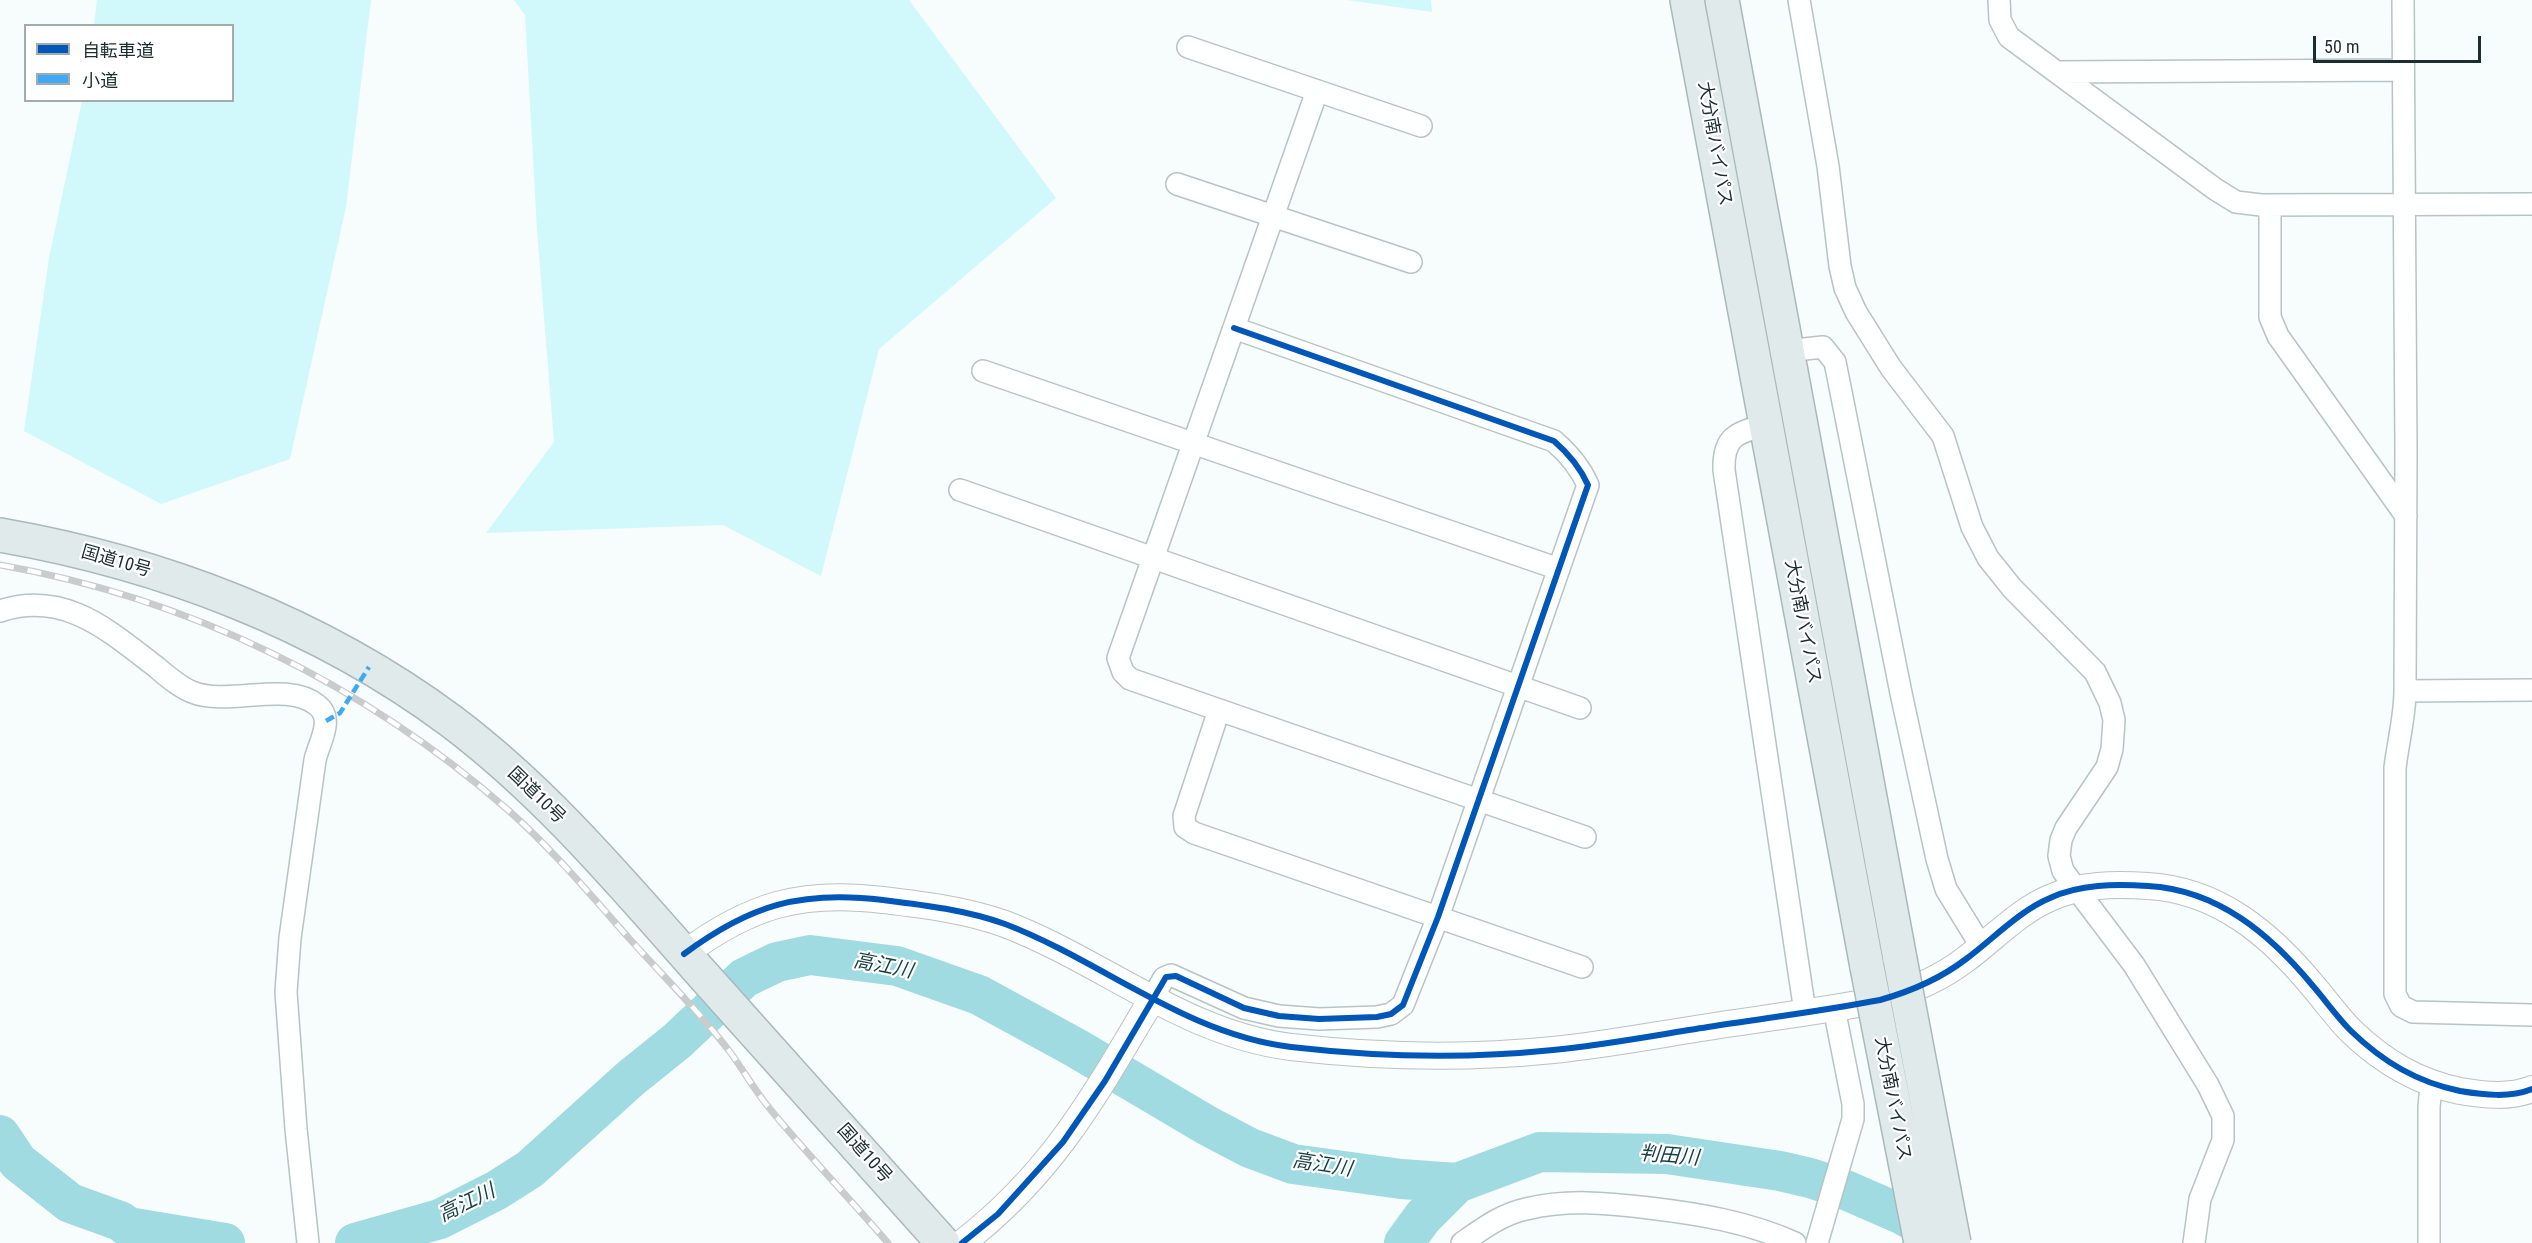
<!DOCTYPE html>
<html>
<head>
<meta charset="utf-8">
<style>
  body { margin:0 }
  #map { position:relative; width:2532px; height:1243px; overflow:hidden; background:#f7fcfc; font-family:"Roboto Condensed","Noto Sans JP",sans-serif }
  canvas { display:block }
  .legend { position:absolute; left:24px; top:24px; width:210px; height:78px; box-sizing:border-box; background:#fff; border:2px solid #a4abab; margin:0; padding:8px 10px; list-style:none; font-size:18px; color:#1b2d2e }
  .legend li { display:flex; align-items:center; gap:12px; height:30px }
  .legend b { width:30px; border:2px solid #a4abab }
  .scale { position:absolute; left:2313px; top:36px; width:168px; height:27px; box-sizing:border-box; border:3px solid #1b2d2e; border-top:0; padding-left:8px; font-size:18px; line-height:21px; white-space:nowrap; color:#1b2d2e; -webkit-text-stroke:4px #fff; paint-order:stroke }
</style>
</head>
<body>
<div id="map">
<canvas width="2532" height="1243"></canvas>
<ul class="legend">
<li><b style="height:8px;background:#0057b8"></b>自転車道</li>
<li><b style="height:8px;background:#3fa9f5"></b>小道</li>
</ul>
<div class="scale">50 m</div>
</div>
<script>
const c = document.querySelector('canvas').getContext('2d');
c.lineJoin = 'round';
function fillPath(path, color) { c.fillStyle = color; c.fill(path, 'evenodd'); }
function stroke(path, color, width, dash) { c.strokeStyle = color; c.lineWidth = width; c.lineCap = dash ? 'butt' : 'round'; c.setLineDash(dash || []); c.stroke(path); }
function drawText(font, color, halo, rows, align = 'center') {
  c.font = font + ' "Roboto Condensed","Noto Sans JP",sans-serif'; c.lineWidth = 4.5; c.setLineDash([]); c.textBaseline = 'middle'; c.strokeStyle = halo; c.fillStyle = color; for (const [text, x, y, turn = 0] of rows) {
    c.save(); c.translate(x, y); c.rotate((+turn || 0) * Math.PI / 180); c.textAlign = isNaN(turn) ? turn : align; if (halo) c.strokeText(text, 0, 0); c.fillText(text, 0, 0); c.restore();
  }
}
fillPath(new Path2D(`
  M97,0h274l-25,207 -56,252 -129,45 -137,-73 25,-173 33,-157 150,-1v-74l-138,-1z
  M514,0h395l147,198 -177,151 -58,227 -98,-51 -237,8 68,-91 -17,-212 -12,-215z
  M1347,0h84l1,12z`), '#d1f8fb');
stroke(new Path2D(`
  M0,1135l18,27 52,41 50,18 8,6 97,16
  M355,1243l85,-24 57,-29 33,-21 101,-91 46,-37 67,-63 33,-16 33,-7 87,11 82,29 97,53 132,78 42,22 43,16 108,15 56,4
  M1404,1243l19,-26 34,-34 83,-31 127,2 113,17 30,7 31,10 62,27 43,25`), '#9fdbe0', 40);
const minor = new Path2D(`
  M1799,0l29,166 12,100 5,22 11,24 35,56 52,68 29,91 16,31 24,30 83,84 15,31 4,17 -2,29 -5,18 -41,61 -5,12 -2,16 4,15 71,94 74,120 15,31v24l-23,59 -6,44
  M1999,0l1,20 9,17 206,152 21,13 25,3 271,-1
  M2403,0l3,450 -1,241c0,25 -7,51 -10,77v226l6,12 12,6 119,3
  M1188,47l233,79
  M2057,72l346,-2
  M1317,91l-199,567 5,14 7,7 455,158
  M1177,184l234,78
  M2270,205v112l8,19 128,180
  M1786,351l37,-4 12,15 66,331 36,166 9,30 35,57
  M983,371l576,198
  M1765,425c-29,8 -42,12 -41,45l81,542
  M960,490l620,218
  M0,611c64,-21 108,19 155,55 12,10 24,21 37,26 37,15 94,-12 125,13 18,14 2,37 -2,55l-25,178 -4,54 10,137 12,114
  M2405,691l127,-1
  M1219,710l-35,106 1,11 9,6 388,134
  M1152,999l12,-21 7,-3 73,33 35,8 40,3 58,-2 14,-3 12,-9 35,-88 150,-432c-8,-18 -19,-31 -34,-44l-320,-113
  M1462,1243c20,-14 40,-29 64,-34 41,-10 81,-6 123,-1 51,6 99,14 146,35
  M1817,1243l36,-124v-15l-19,-96
  M2429,1243v-136l2,-22`);
const tertiary = new Path2D(`
  M684,954c66,-49 117,-64 199,-54 41,5 83,10 122,24 97,37 180,110 286,123 87,10 175,12 262,3 52,-5 103,-15 155,-23 57,-9 115,-16 172,-27 32,-9 60,-21 86,-41 27,-20 53,-48 84,-61 30,-14 65,-14 98,-12 70,4 122,48 165,100 13,15 24,31 38,45 32,31 66,51 109,60 24,4 50,7 72,-2
  M962,1243c91,-70 133,-148 190,-244`);
const trunk = new Path2D(`
  M1687,0l180,967
  M1722,0l178,959
  M0,535c161,28 319,88 451,186 96,72 174,166 253,255 79,89 159,178 239,267`);
stroke(minor, '#b8c3c3', 24);
stroke(tertiary, '#b8c3c3', 28);
stroke(trunk, '#a9b9b9', 36);
stroke(minor, '#feffff', 21);
stroke(tertiary, '#feffff', 26);
stroke(trunk, '#e0eaea', 33);
const rail = new Path2D(`
  M0,565c188,33 364,119 508,245 43,38 81,83 119,126 34,38 72,75 103,116 14,19 25,39 40,57 38,46 79,89 118,134`);
stroke(rail, '#c9cccc', 7);
stroke(rail, '#fff', 4.5, [14]);
const trunkBridge = new Path2D(`
  M1900,959l54,284
  M1867,967l54,276`);
stroke(trunkBridge, '#a9b9b9', 36, []);
stroke(trunkBridge, '#e0eaea', 33);
stroke(new Path2D(`
  M326,721l14,-8 29,-46`), '#3fa9f5', 4.5, [9, 4.5]);
stroke(new Path2D(`
  M684,954c66,-49 117,-64 199,-54 41,5 83,10 122,24 97,37 180,110 286,123 87,10 175,12 262,3 52,-5 103,-15 155,-23 57,-9 115,-16 172,-27 32,-9 60,-21 86,-41 27,-20 53,-48 84,-61 30,-14 65,-14 98,-12 70,4 122,48 165,100 13,15 24,31 38,45 32,31 66,51 109,60 24,4 50,7 72,-2
  M962,1243l36,-29 65,-72 42,-61 61,-104 10,-1 68,32 35,8 40,3 58,-2 14,-3 12,-9 35,-88 150,-432c-8,-18 -19,-31 -34,-44l-320,-113`), '#0057b8', 6);
drawText('18px', '#1b2d2e', '#fff', [
  ["大分南バイパス",1714,144,80],
  ["国道10号",116,562,16],
  ["大分南バイパス",1802,622,79],
  ["国道10号",536,796,44],
  ["大分南バイパス",1892,1099,79],
  ["国道10号",864,1154,48]
]);
drawText('italic 20px', '#173f43', '#fff', [
  ["高江川",883,967,11],
  ["判田川",1669,1157,5],
  ["高江川",1322,1166,9],
  ["高江川",467,1204,-26]
]);
</script>
</body>
</html>
